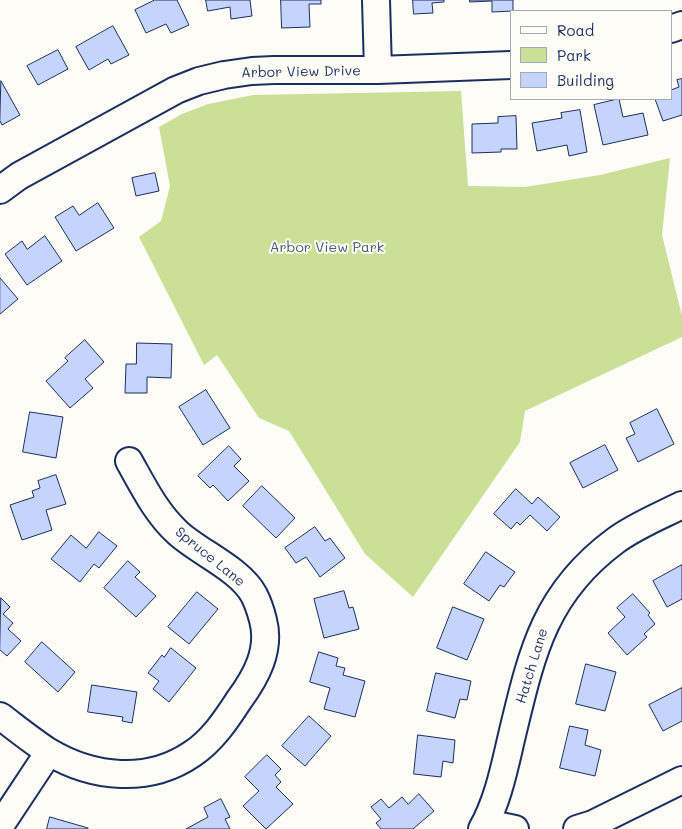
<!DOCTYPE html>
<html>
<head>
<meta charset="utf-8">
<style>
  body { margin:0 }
  #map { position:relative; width:682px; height:829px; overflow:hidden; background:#fdfcf7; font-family:Mali,sans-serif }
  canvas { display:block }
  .legend { position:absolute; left:510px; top:10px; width:162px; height:90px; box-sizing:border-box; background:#fdfcf7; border:1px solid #a3aaba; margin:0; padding:6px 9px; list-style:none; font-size:15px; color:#1b2f5e }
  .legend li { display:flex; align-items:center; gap:10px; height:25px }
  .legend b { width:25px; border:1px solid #a3aaba }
</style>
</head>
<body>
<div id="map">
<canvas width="682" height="829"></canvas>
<ul class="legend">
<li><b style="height:6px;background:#fdfcf7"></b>Road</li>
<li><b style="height:14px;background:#cae096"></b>Park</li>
<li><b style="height:14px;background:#c4d4fa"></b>Building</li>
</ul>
</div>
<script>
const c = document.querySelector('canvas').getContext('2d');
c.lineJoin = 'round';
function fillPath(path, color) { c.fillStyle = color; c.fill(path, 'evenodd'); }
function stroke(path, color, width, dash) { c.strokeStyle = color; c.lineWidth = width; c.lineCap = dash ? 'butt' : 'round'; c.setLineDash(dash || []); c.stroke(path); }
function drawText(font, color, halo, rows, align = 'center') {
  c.font = font + ' Mali,sans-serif'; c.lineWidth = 4; c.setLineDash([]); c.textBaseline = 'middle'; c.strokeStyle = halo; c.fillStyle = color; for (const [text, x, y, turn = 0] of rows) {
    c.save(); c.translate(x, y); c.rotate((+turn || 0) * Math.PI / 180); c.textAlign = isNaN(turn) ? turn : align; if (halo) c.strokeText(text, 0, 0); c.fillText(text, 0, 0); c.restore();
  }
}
fillPath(new Path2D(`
  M461,91l7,95 57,1 75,-12 70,-17 -8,77 20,81v21l-157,74 -5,31 -107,155 -48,-43 -76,-123 -30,-13 -42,-63 -13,10 -65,-128 22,-16 9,-35 -11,-59 23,-13 26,-10 45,-9z`), '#cae096');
const building = new Path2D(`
  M155,0h22l12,25 -18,8 -5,-9 -20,9 -11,-23z
  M206,0h44l2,16 -21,3 -1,-12 -22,4z
  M281,0h40v4h-12l1,23 -28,1z
  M413,0h31v2l-12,1 1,10 -19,1z
  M470,0h43v11l-21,1v-11l-22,1z
  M113,26l16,29 -18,9 -3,-5 -19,11 -13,-23z
  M58,50l10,19 -30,16 -11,-19z
  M682,79v36l-19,6 -8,-22h16v-9l8,-3 -2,-7z
  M1,81l19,34 -18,10 -2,-4z
  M619,99l4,18 20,-4 5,22 -45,10 -9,-40z
  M580,110l7,42 -18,4 -2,-11 -30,6 -5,-28 30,-5 -1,-5z
  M516,116l1,33h-16v3l-29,1v-29l26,-1v-6z
  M155,173l4,18 -23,5 -4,-18z
  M98,203l16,25 -38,23 -21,-34 18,-11 6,9z
  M45,236l17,25 -35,24 -22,-31 17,-13 5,8z
  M0,278l18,21 -18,15z
  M85,340l19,22 -19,17 8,9 -23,20 -24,-27 22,-20 -3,-3z
  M137,343l35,1 -1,34 -24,-1v16h-22l1,-29h10z
  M206,390l24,38 -27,17 -24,-38z
  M657,409l17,35 -36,18 -12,-24 9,-4 -5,-11z
  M30,412l33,5 -7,41 -33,-6z
  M605,445l13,25 -35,18 -13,-25z
  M229,446l12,13 -7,7 15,15 -21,20 -15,-16 -3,3 -12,-12z
  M56,475l10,29 -20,6 6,20 -30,10 -12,-35 24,-8 -2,-6 8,-3 -2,-7z
  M262,486l33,32 -19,20 -33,-32z
  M516,489l16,15 6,-7 22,20 -13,14 -17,-16 -10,10 -3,-3 -6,7 -17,-15z
  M315,527l10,14 5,-3 15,20 -25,19 -14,-20 -10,6 -11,-15z
  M99,532l18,14 -18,22 -5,-4 -14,18 -29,-23 20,-24 15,13z
  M486,552l29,20 -11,15 -4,-2 -11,16 -25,-17z
  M128,561l12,11 -5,5 21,19 -20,21 -32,-29z
  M682,565v34l-15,8 -14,-26z
  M344,591l5,17 4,-1 6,22 -35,9 -10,-39z
  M197,592l21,17 -29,35 -21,-17z
  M633,594l17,19 -2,2 7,9 -11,10 3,3 -20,18 -19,-22 17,-16 -8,-9z
  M1,598l9,9 -7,7 10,9 -5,6 13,12 -14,15 -7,-6z
  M453,607l31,12 -17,41 -30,-12z
  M42,642l33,30 -17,20 -33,-30z
  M171,648l25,20 -27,34 -16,-13 6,-8 -11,-8 14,-18 2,2z
  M319,652l19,6 -2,8 9,2 -2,7 22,6 -10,36 -31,-8 6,-21 -20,-6z
  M586,664l30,8 -11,39 -29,-7z
  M436,673l35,8 -4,19 -7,-1 -5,19 -28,-7z
  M92,685l45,7 -5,31 -10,-2 1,-4 -35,-5z
  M682,688v33l-19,10 -14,-26z
  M309,716l22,20 -26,30 -23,-20z
  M570,726l18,4 -3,15 16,5 -6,26 -35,-8z
  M418,735l37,5 -2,23 -10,-2 -2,16 -27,-3z
  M267,755l14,14 -6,6 6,7 -5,5 17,17 -27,25 -23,-23 16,-15 -14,-14z
  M419,794l15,17 -21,18h-32l-5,-6 5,-4 -10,-12 10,-8 8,9 13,-11 6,7z
  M221,799l9,18 -5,2 5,10h-44l22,-12 -4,-9z
  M50,817l38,11v1h-41z`);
fillPath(building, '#c4d4fa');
stroke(building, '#1b2f5e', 1);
const minor = new Path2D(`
  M376,0l2,70
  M671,29l11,-4
  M0,190l19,-14 157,-86 23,-9 25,-6 28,-4 22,-1h104l133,-5
  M0,716c16,12 32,25 49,36 44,26 99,32 143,2 20,-13 34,-34 47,-54 17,-23 32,-50 24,-80 -2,-8 -5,-17 -9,-25 -14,-26 -54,-42 -76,-62 -22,-20 -35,-47 -49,-72
  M486,823l29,6
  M0,826l49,-74
  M482,829c17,-30 23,-65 31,-98 19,-79 32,-138 102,-190 20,-15 45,-25 67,-36
  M577,829l16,-5 89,-44`);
stroke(minor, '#1b2f5e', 30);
stroke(minor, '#fdfcf7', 26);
drawText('14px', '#1b2f5e', '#fdfcf7', [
  ["Arbor View Drive",301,72,-1],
  ["Spruce Lane",210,557,39],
  ["Hatch Lane",532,666,-73]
]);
drawText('14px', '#475b6c', '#fdfcf7', [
  ["Arbor View Park",327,248]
]);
</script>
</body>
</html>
